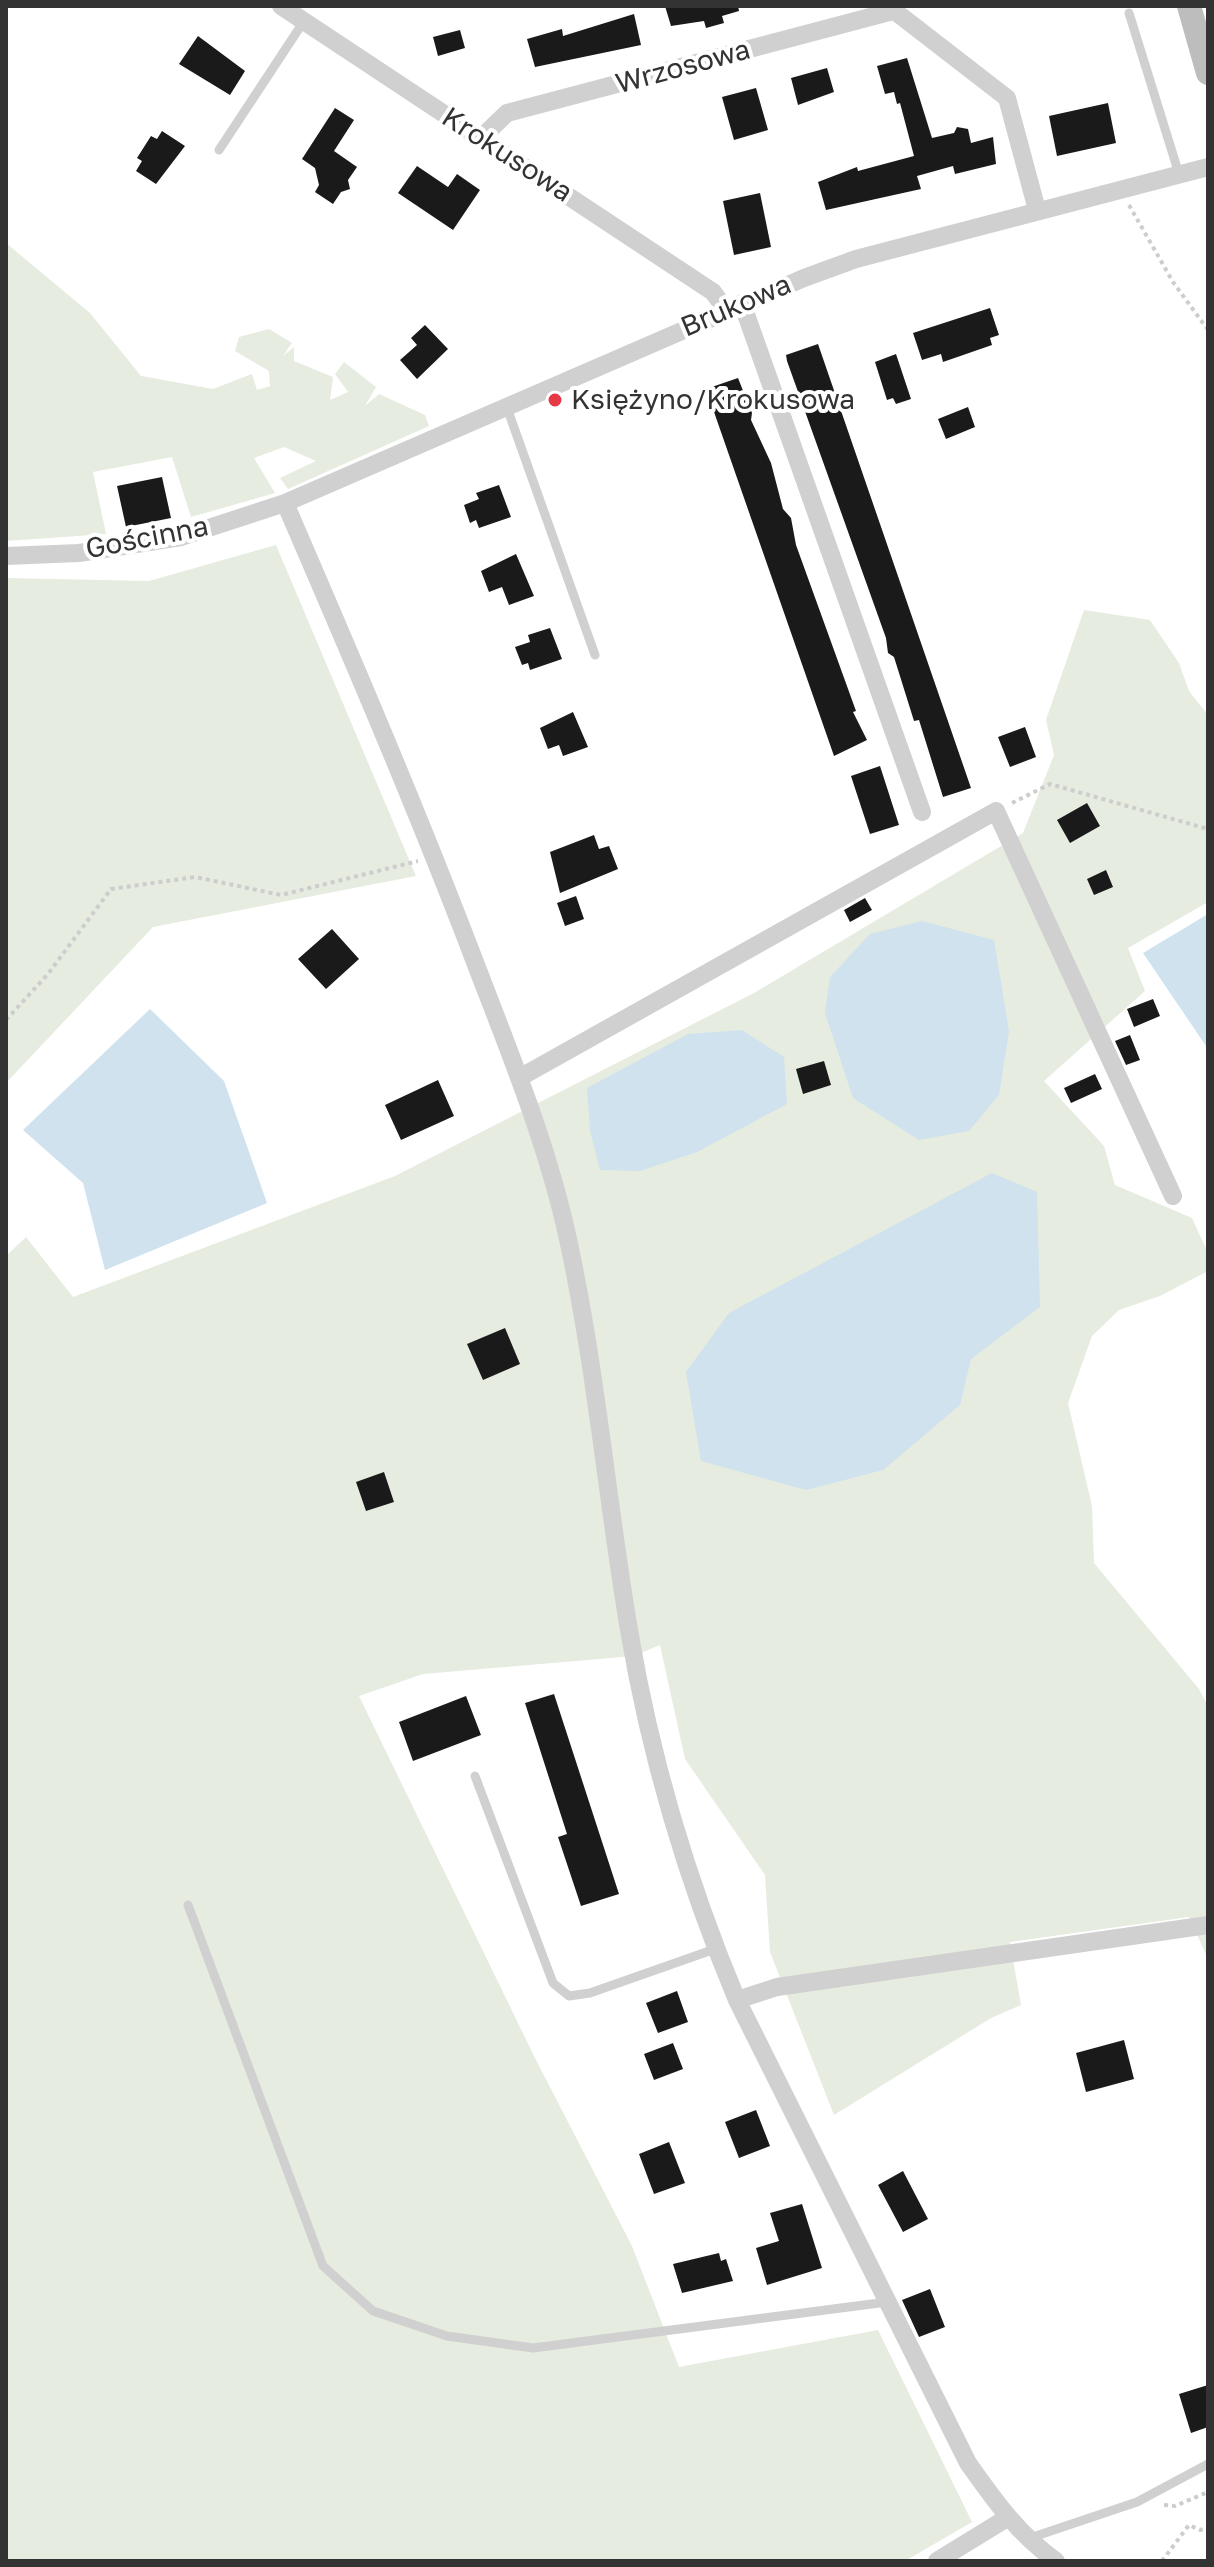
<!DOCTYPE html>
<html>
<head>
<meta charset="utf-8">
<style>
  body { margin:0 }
  #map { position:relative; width:1214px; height:2567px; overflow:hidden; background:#fff; font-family:"Golos Text",sans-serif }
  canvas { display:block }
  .frame { position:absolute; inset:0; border:8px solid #333; pointer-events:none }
</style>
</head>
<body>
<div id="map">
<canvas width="1214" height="2567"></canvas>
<div class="frame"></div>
</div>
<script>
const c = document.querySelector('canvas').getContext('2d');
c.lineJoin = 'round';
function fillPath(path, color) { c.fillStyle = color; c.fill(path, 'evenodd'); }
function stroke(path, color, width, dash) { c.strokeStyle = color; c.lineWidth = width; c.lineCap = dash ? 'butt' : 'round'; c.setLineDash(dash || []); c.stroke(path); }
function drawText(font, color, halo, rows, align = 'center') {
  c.font = font + ' "Golos Text",sans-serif'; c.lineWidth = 8; c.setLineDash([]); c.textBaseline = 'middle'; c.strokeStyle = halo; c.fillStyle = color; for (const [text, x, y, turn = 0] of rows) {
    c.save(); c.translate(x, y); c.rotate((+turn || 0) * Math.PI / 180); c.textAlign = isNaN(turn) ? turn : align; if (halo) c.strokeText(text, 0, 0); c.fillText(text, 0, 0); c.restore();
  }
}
fillPath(new Path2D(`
  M6,243l84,70 51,63 72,13 39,-15 5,16 13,-4 -1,-15 -34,-20 4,-14 30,-8 23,14 -9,13 11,-9v14l39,16 -3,23 18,-8 -13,-18 9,-12 32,25 -11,19 14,-12 46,21 4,11 -141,63 -8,-11 36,-17 -32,-14 -30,11 21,35 -84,24 -19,-60 -79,15 13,62 -100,7z
  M276,545l140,331 -263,51 -147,156v-505l143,3z
  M1084,610l66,10 29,43 10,28 19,24v187l-80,46 17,43 -101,90 60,65 11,39 77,33 16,35v18l-48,25 -41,14 -27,26 -24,67 24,103 2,57 105,126 9,17v253l-19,-42 -179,25 11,63 -30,13 -157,97 -64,-163 -5,-77 -80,-116 -25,-114 -26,11 -211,18 -64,22 176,362 97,188 47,121 199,-37 94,192 -67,39 -899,-1v-1304l20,-19 47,60 322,-121 359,-183 269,-160 31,-78 -8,-35z`), '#e6ecdf');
fillPath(new Path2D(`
  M1208,914v135l-65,-96z
  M922,921l72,19 15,91 -10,64 -30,36 -50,9 -66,-42 -28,-85 5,-36 40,-43z
  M150,1009l74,72 43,122 -162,67 -22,-87 -60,-53z
  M742,1030l42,27 3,47 -90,48 -57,19 -40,-1 -10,-39 -3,-43 101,-54z
  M992,1173l45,19 3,115 -69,52 -11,46 -77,65 -77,20 -105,-29 -15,-89 43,-59z`), '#cfe2ee');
fillPath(new Path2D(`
  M665,6h73l1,5 -17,5 2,7 -18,5 -2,-7 -33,5z
  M634,14l7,31 -106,22 -8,-28 35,-10 1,7z
  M460,30l5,18 -27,8 -5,-19z
  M198,36l47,35 -15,24 -51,-31z
  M907,58l25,80 22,-5 3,-6 11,2 3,14 22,-6 3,27 -41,10 -2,-8 -36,10 4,13 -95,21 -8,-28 39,-15 1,4 56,-15 -14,-53 -3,1 -3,-12 -9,2 -8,-28z
  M827,68l7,24 -36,13 -7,-27z
  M756,88l12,42 -34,10 -12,-43z
  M1108,103l8,40 -59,13 -8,-40z
  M335,108l19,12 -20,31 23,16 -9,13 2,9 -9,3 -8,12 -18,-12 4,-7 -4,-17 -13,-9z
  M162,131l23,15 -29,38 -20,-13 6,-10 -5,-3 14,-22 6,3z
  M417,166l31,21 9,-13 23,16 -27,40 -55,-37z
  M760,193l11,54 -37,8 -11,-54z
  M990,308l9,27 -9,3 2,7 -49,17 -2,-8 -19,6 -9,-27z
  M425,325l23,24 -31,30 -17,-19 17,-15 -6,-7z
  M818,344l153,444 -28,9 -24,-77 -5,1 -20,-64 -6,-4 -2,-15 -99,-277 -1,-6z
  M896,354l15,45 -15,5 -3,-6 -6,2 -12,-38z
  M738,378l14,35 -1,7 20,43 12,46 8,9 5,27 60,166 -3,1 14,28 -33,16 -128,-367z
  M968,407l7,20 -29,12 -8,-20z
  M162,477l9,41 -45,9 -9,-41z
  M499,485l12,32 -32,11 -3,-8 -6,3 -6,-18 15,-6 -3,-6z
  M516,554l18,42 -25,9 -7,-18 -13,5 -8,-21z
  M550,628l12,31 -32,11 -2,-7 -6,2 -7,-18 15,-5 -2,-7z
  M573,712l15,35 -25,9 -4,-11 -11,4 -8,-21z
  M1025,727l11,30 -26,10 -12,-30z
  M880,766l19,59 -29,9 -19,-58z
  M1087,803l13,23 -30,17 -13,-23z
  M594,835l5,14 10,-3 9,23 -58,24 -10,-41z
  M1106,870l7,17 -19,8 -7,-16z
  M576,896l8,23 -19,7 -8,-23z
  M865,898l7,12 -22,12 -6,-12z
  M332,929l27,30 -33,30 -28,-30z
  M1153,999l7,17 -26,11 -7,-18z
  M1130,1035l10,25 -14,5 -11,-24z
  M824,1061l7,24 -28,9 -7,-25z
  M1095,1074l7,15 -31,14 -7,-15z
  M438,1080l16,36 -53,24 -16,-35z
  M505,1328l15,36 -37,16 -16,-36z
  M384,1472l10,30 -28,9 -10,-29z
  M554,1694l65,200 -38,12 -23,-69 9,-3 -42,-131z
  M466,1696l15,39 -68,26 -14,-39z
  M677,1991l11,31 -30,11 -12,-30z
  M1124,2040l10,39 -48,13 -10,-39z
  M673,2043l10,26 -29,11 -10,-26z
  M756,2110l14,36 -31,12 -14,-36z
  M669,2142l16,41 -31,11 -15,-40z
  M903,2171l25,48 -25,13 -25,-47z
  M802,2204l20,64 -55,17 -11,-37 23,-7 -9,-28z
  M719,2253l2,8 5,-2 7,22 -51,12 -9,-29z
  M930,2289l15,38 -26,10 -17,-37z
  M1208,2385v42l-17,6 -12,-39z`), '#1a1a1a');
stroke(new Path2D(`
  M1129,205l44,77 35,48
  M1012,803l38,-19 158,45
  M6,1020l42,-46 63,-85 84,-12 86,18 137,-34
  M1164,2505l11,1 33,-14
  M1162,2561l27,-36 11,5 8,-2`), '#cdcdcd', 4, [4, 4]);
stroke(new Path2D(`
  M1129,13l50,161
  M219,150l85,-129
  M506,405l89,250
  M475,1776l78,207 16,13 21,-3 125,-44
  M188,1905l135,361 50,45 74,25 86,12 354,-46
  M1027,2539l110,-37 71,-38`), '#d0d0d0', 9);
stroke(new Path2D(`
  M281,6l432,286 13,18
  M888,6l119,92 30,112
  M481,138l26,-25 386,-102
  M742,303l180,509
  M285,503c67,155 133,309 193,467 34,88 70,177 90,269 28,129 39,261 61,391 21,125 59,253 108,370l231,463c27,38 50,71 88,98
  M6,556l73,-3 102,-16 104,-34 519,-225 52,-19 352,-92
  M519,1078l477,-267 177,385
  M737,2000l40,-13 431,-62
  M937,2561l70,-43`), '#d0d0d0', 18);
stroke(new Path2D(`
  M1189,6l19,67`), '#bdbdbd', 24);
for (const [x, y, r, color] of [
  [555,400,8,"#e63946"]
]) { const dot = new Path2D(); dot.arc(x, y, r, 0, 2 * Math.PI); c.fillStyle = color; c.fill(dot); stroke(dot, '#fff', 3); }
drawText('28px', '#333', '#fff', [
  ["Wrzosowa",683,67,-15],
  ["Krokusowa",507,155,33],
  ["Brukowa",736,306,-23],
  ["Gościnna",147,538,-11]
]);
drawText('28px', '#333', '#fff', [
  ["Księżyno/Krokusowa",571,400]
], 'left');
</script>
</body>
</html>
